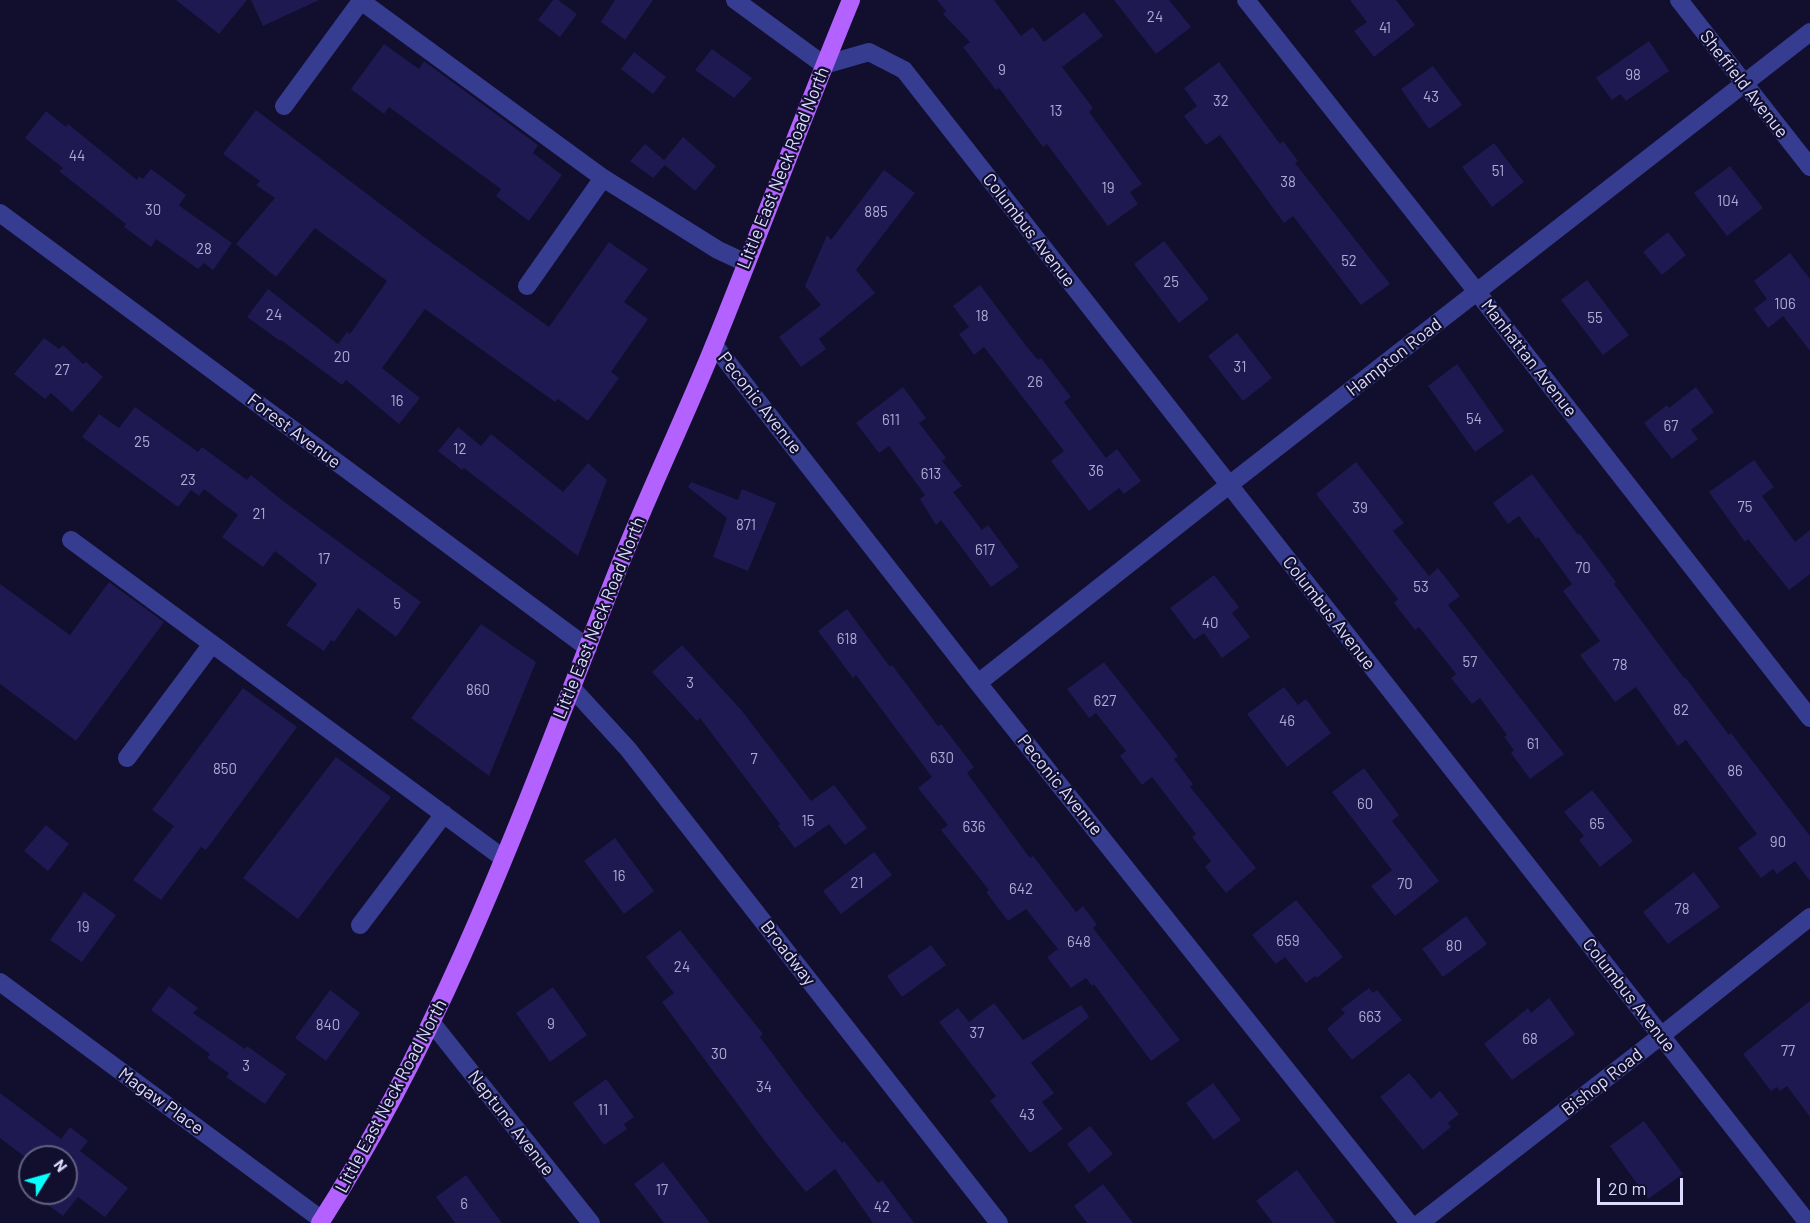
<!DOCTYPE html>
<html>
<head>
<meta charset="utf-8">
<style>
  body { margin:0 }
  #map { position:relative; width:1810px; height:1223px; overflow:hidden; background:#110f2d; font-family:Barlow,sans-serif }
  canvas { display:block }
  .north { position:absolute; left:18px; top:1145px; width:60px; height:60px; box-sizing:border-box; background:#110f2d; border:2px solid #626181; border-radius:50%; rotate:53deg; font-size:16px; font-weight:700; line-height:24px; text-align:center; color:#dbdbff }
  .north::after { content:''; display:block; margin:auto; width:21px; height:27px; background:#07fffe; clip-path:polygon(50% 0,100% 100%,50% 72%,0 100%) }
  .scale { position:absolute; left:1597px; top:1178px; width:86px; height:27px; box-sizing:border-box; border:3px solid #dbdbff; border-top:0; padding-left:8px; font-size:18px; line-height:21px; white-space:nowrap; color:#dbdbff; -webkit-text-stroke:4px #110f2d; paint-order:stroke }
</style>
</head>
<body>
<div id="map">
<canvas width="1810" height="1223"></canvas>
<div class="north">N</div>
<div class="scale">20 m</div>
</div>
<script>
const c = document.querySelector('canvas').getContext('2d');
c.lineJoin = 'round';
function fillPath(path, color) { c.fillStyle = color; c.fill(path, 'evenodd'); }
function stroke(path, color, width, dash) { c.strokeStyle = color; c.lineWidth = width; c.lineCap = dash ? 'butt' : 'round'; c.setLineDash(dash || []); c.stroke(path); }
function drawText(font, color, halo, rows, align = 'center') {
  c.font = font + ' Barlow,sans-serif'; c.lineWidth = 4.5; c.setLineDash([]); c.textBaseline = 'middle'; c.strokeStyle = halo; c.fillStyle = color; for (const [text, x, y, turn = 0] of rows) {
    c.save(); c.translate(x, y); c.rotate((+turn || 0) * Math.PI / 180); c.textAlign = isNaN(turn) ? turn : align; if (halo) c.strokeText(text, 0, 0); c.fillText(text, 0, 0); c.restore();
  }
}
fillPath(new Path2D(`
  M176,0h71l-28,34z
  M251,0h68l-56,26z
  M553,0h5l19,14 -17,23 -22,-17z
  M615,0h38l-28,40 -24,-18z
  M937,0h57l27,36 12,-9 11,15 40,-30 19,24 -41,31 31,41 -4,4 53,72 -12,8 8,12 -30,22 -61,-82 -4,3 -44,-59 -3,2 -33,-43 7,-5 -27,-28 3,-3z
  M1114,0h55l22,27 -35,27z
  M1350,0h46l19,25 -41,32 -20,-26 13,-9z
  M1649,41l20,30 -43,30 -6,-7 -8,6 -16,-22z
  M384,44l35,25 5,-8 114,84 -5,8 29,22 -33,46 -33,-25 5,-7 -112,-82 -5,7 -33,-25z
  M712,49l40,29 -18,20 -39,-28z
  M634,52l32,25 -13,17 -32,-25z
  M1219,62l61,82 3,-3 15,20 -3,2 95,121 -29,21 -68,-89 -9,7 -64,-88 -14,10 -22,-29 13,-10 -13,-18z
  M1433,66l29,39 -33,24 -28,-40z
  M256,110l176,133 117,84 60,-85 39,27 -24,33 24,17 -37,53 8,6 -31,43 -30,-22 -3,3 -130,-93 -43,59 38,30 -21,26 -53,-44 -4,5 -61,-45 -1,1 -33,-24 21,-28 70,55 9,-12 3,2 37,-53 -72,-53 -39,49 -40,-33 39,-46 -19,-13 4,-4 -37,-27z
  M46,111l20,16 2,-3 69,56 2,-4 4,3 8,-10 35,26 -7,10 2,2 51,36 -19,27 -9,-7 -6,6 -42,-30 -5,8 -27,-20 2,-3 -67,-53 4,-3 -38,-30z
  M683,137l33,29 -21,25 -30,-26 -12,13 -23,-17 15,-17 19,16z
  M1494,143l30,39 -32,25 -30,-40z
  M1730,166l33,42 -36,28 -33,-43z
  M884,170l31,23 -59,77 19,23 -56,46 7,10 -25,18 -22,-30 42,-32 -16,-19 22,-51 4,5z
  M1668,232l18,23 -24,20 -19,-23z
  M1164,241l45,58 -30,24 -45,-59z
  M1790,253l20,26v72l-27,-35 -15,12 -14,-19 13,-10 -13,-18z
  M1587,280l42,55 -26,20 -42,-55z
  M980,285l47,62 11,13 3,-2 30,39 -7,5 42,56 11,-9 24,32 -17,13 -5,-6 -30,23 -38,-50 13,-10 -80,-104 -10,8 -15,-21 10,-7 -16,-21z
  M1237,333l35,45 -29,23 -35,-45z
  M44,338l15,11 4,-4 20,19 3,-2 17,15 -31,35 -21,-19 -6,6 -31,-25z
  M1457,364l47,67 -29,21 -47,-66z
  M903,387l23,31 -7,5 27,35 -4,3 20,25 -9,6 29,38 6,-5 31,42 -28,20 -50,-67 -5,5 -16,-26 5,-4 -36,-49 -10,7 -23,-30z
  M1696,387l18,25 -23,18 7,9 -26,20 -28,-36 23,-18 2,3z
  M135,407l63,45 4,-5 45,33 4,-5 32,26 138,101 -25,35 -38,-29 -24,34 -3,-2 -7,11 -38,-26 31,-41 -42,-33 -12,16 -41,-30 16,-22 -34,-26 -5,7 -8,-6 -13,17 -96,-70 17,-23 20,14z
  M458,427l23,19 10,-12 72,58 25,-29 19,17 -29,76 -114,-88 -2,2 -24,-19z
  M1754,460l20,27 -12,9 33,46 15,-12v44l-21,16 -41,-51 -3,3 -36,-50z
  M1356,462l48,61 -11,8 36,45 9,-8 22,28 -12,9 116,149 -34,25 -19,-26 3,-3 -10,-13 3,-2 -27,-37 -8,6 -21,-26 5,-4 -37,-47 -4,3 -21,-27 4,-4 -82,-105z
  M1532,474l46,61 1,-2 37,49 -2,2 70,94 1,-1 44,58 2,-2 79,103v45l-15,-20 -18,13 -4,-5 -12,9 -23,-30 19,-14 -71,-94 -8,6 -42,-59 -21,15 -35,-47 20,-14 -37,-50 9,-7 -34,-47 -2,2 -17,-23 -11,8 -15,-21z
  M691,482l47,18 4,-11 34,14 -28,68 -35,-14 14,-39 -39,-31z
  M1214,575l25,32 -7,6 18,24 -28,21 -18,-25 -10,7 -24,-32z
  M109,582l55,40 -88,119 -76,-57v-100l70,51z
  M847,609l43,58 2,-2 46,61 3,-2 33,43 -7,6 63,85 3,-2 43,56 7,-6 14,19 -4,3 87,112 -29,21 -57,-77 -2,2 -6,-8 -15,10 -24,-31 11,-8 -32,-40 -18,12 -22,-29 3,-2 -48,-60 7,-5 -30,-37 14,-11 -76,-102 -3,3 -35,-47z
  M481,624l55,38 -47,114 -78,-58z
  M682,645l60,66 69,90 23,-16 33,43 -22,17 -16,-21 -34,24 -17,-22 2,-2 -80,-106 -3,3 -45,-49z
  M1104,662l74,94 -4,3 19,25 -3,3 66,81 -30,25 -21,-26 6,-6 -19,-24 4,-3 -44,-57 -10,8 -22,-29 6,-5 -30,-38 -7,5 -22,-29z
  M1284,687l14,18 8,-6 25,34 -44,34 -40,-53z
  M243,688l54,39 -91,123 -5,-3 -40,53 -28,-20 41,-54 -22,-16z
  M336,757l55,40 -93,122 -55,-41z
  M1364,768l35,47 -7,6 47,60 -44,35 -24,-30 21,-16 -60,-78z
  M1592,790l41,51 -33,26 -21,-27 5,-4 -20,-24z
  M46,825l23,19 -21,27 -24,-20z
  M615,838l39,53 -30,23 -40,-53z
  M874,852l18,23 -51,39 -18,-23z
  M1694,872l26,35 -52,37 -25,-32z
  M84,892l32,23 -34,47 -32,-22z
  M1296,900l47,57 -26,21 -2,-2 -9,7 -21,-26 -9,7 -24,-29z
  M1466,916l21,28 -44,33 -21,-28z
  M680,930l83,104 -3,3 44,59 38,47 2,-2 34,42 4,-3 32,43h-41l-38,-54 -29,23 -42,-52 -102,-138 12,-9 -28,-36z
  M931,945l15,20 -44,32 -15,-21z
  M169,986l29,22 -5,5 52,36 2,-3 39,28 -21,30 -39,-27 3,-4 -22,-15 3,-4 -59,-44z
  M553,987l34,48 -37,27 -34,-49z
  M1369,988l4,5 4,-3 25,30 -50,40 -25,-31 18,-16 -4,-4z
  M330,990l30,23 -34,48 -31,-23z
  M1549,998l26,36 -63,46 -28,-36 44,-36 3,5z
  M1810,1001v116l-23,-31 -7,5 -3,-4 -6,4 -28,-37z
  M994,1003l29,37 58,-35 8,12 -58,46 23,30 -12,9 21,27 -33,24 -40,-52 6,-5 -57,-74 19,-14 11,14z
  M1409,1073l22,26 9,-8 19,23 -11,9 3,4 -28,23 -43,-53z
  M606,1079l28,38 -10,7 3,5 -23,16 -31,-42z
  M1213,1083l28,37 -27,20 -28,-37z
  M0,1093l61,46 9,-12 18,14 -8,10 48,37 -23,29 -27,-20 -15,19 -22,-16 5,-7h20v-26l8,-10h-49l-25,-19z
  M1644,1121l39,53 -35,25 -38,-53z
  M1090,1126l23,28 -24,19 -22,-29z
  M663,1162l47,61h-46l-30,-39z
  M1297,1170l39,53h-63l-17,-22z
  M466,1175l36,48h-47l-19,-26z
  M1103,1184l30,39h-46l-13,-17z`), '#1e1950');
stroke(new Path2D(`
  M735,0l89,65 45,-13 35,18 904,1153
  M1246,0l231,292 333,426
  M1679,0l131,167
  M284,106l77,-105 242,177 115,72 28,13
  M0,213l588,435
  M527,286l76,-108
  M714,345l264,338 431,540
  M71,540l432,318
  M978,683l251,-198 581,-453
  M572,688l56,61 371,474
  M127,758l85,-114
  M360,925l84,-111
  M0,982l322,238
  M432,1023l159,200
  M1420,1223l242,-188 148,-118`), '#363c90', 18);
stroke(new Path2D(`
  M320,1223c129,-200 208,-426 295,-646 31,-79 68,-155 100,-234 46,-114 89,-229 136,-343`), '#b462ff', 18);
drawText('15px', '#acaad3', null, [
  ["24",1155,17],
  ["41",1385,28],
  ["9",1002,70],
  ["98",1633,75],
  ["43",1431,97],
  ["32",1221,101],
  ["13",1056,111],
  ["44",77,156],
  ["51",1498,171],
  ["38",1288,182],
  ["19",1108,188],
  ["104",1728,201],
  ["30",153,210],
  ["885",876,212],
  ["28",204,249],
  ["52",1349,261],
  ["25",1171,282],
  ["106",1785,304],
  ["24",274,315],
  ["18",982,316],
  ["55",1595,318],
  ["20",342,357],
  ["31",1240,367],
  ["27",62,370],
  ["26",1035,382],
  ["16",397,401],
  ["54",1474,419],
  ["611",891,420],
  ["67",1671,426],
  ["25",142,442],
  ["12",460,449],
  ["36",1096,471],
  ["613",931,474],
  ["23",188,480],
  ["75",1745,507],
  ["39",1360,508],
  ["21",259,514],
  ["871",746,525],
  ["617",985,550],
  ["17",324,559],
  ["70",1583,568],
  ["53",1421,587],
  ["5",397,604],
  ["40",1210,623],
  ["618",847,639],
  ["57",1470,662],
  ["78",1620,665],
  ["3",690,683],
  ["860",478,690],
  ["627",1105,701],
  ["82",1681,710],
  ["46",1287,721],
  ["61",1533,744],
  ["630",942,758],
  ["7",754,759],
  ["850",225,769],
  ["86",1735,771],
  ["60",1365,804],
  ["15",808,821],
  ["65",1597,824],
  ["636",974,827],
  ["90",1778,842],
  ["16",619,876],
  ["21",857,883],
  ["70",1405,884],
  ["642",1021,889],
  ["78",1682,909],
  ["19",83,927],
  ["659",1288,941],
  ["648",1079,942],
  ["80",1454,946],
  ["24",682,967],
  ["663",1370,1017],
  ["9",551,1024],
  ["840",328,1025],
  ["37",977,1033],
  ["68",1530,1039],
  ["77",1788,1051],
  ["30",719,1054],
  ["3",246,1066],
  ["34",764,1087],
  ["11",603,1110],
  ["43",1027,1115],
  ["17",662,1190],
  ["6",464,1204],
  ["42",882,1207]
]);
drawText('18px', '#dbdbff', '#110f2d', [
  ["Sheffield Avenue",1744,84,52],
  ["Little East Neck Road North",783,168,-68],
  ["Columbus Avenue",1029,230,52],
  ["Hampton Road",1394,357,-38],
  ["Manhattan Avenue",1529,358,52],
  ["Peconic Avenue",760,403,52],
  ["Forest Avenue",294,431,37],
  ["Columbus Avenue",1329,613,52],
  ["Little East Neck Road North",599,618,-68],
  ["Peconic Avenue",1060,785,51],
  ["Broadway",788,953,52],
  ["Columbus Avenue",1629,995,52],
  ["Bishop Road",1602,1082,-38],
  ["Little East Neck Road North",391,1096,-62],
  ["Magaw Place",161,1101,36],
  ["Neptune Avenue",511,1123,52]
]);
</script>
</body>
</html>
